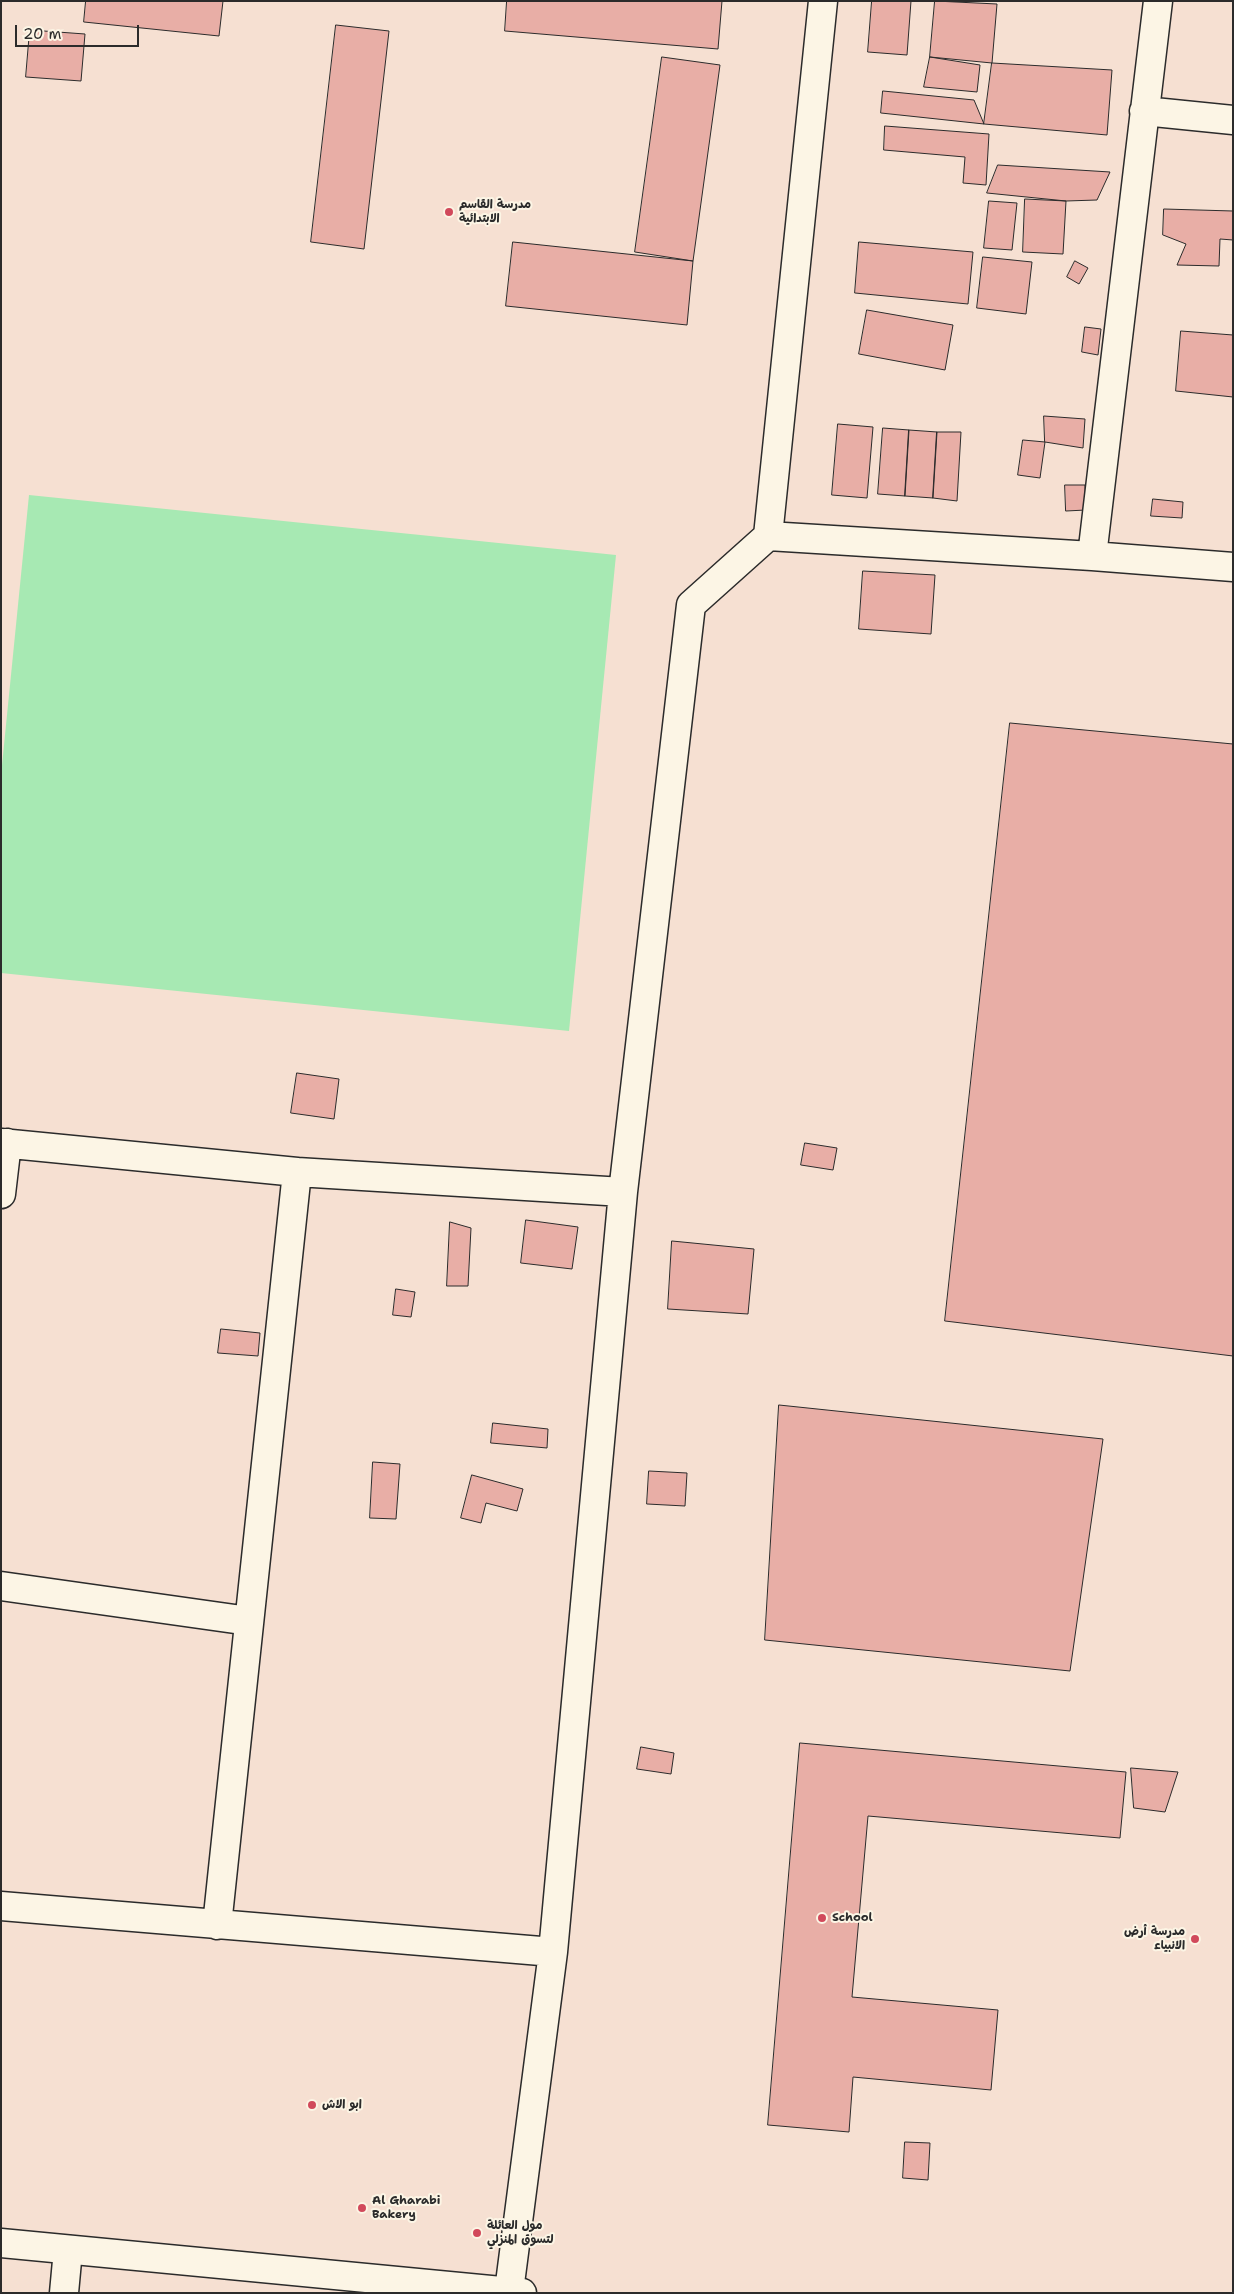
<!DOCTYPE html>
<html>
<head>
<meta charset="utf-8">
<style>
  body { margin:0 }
  #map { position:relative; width:1234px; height:2294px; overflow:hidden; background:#f6e0d2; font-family:"Shantell Sans",sans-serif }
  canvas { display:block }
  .frame { position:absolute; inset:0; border:2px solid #2b2b2b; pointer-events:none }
  .scale { position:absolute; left:15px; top:25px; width:124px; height:22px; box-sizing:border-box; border:2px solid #2b2b2b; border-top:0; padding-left:6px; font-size:15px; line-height:18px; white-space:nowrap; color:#2b2b2b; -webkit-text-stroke:4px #fcf5e5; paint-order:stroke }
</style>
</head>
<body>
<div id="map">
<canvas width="1234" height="2294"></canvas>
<div class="frame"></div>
<div class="scale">20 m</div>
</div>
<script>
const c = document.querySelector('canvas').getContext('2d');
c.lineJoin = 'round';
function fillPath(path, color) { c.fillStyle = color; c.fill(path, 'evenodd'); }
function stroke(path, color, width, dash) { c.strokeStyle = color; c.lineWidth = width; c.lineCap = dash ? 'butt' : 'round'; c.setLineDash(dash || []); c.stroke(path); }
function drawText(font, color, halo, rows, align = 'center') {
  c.font = font + ' "Shantell Sans","Playpen Sans Arabic",sans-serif'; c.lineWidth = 4; c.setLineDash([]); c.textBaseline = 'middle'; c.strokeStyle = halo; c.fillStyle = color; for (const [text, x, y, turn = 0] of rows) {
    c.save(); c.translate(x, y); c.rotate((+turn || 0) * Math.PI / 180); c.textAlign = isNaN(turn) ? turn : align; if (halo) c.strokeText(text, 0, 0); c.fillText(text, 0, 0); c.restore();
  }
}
fillPath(new Path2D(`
  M29,495l587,60 -47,476 -568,-58v-198z`), '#a7e9b3');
const building = new Path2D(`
  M86,1h137l-4,35 -135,-14z
  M507,1h215l-4,48 -213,-18z
  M872,1h39l-4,54 -39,-3z
  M935,1l62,3 -5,59 -62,-6z
  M336,25l53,6 -25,218 -53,-7z
  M30,30l55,4 -4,47 -55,-4z
  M662,57l58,8 -27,196 -58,-9z
  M930,57l50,8 -3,27 -53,-5z
  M992,63l120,7 -5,65 -123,-11z
  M883,91l91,9 10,24 -103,-11z
  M885,126l104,8 -3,51 -23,-2 2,-26 -81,-7z
  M998,165l112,7 -13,28 -31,1 -79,-8z
  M1025,199l41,2 -3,53 -40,-2z
  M989,201l28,2 -5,47 -28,-2z
  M1164,209l69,2v29l-13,-1 -1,27 -42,-1 9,-21 -23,-9z
  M513,242l180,19 -6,64 -181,-19z
  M859,242l114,10 -5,52 -113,-11z
  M983,257l49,5 -6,52 -49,-6z
  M1075,261l13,7 -9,16 -12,-7z
  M867,310l86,15 -8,45 -86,-16z
  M1085,327l16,2 -3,26 -16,-3z
  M1181,331l52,4v62l-57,-6z
  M1044,416l41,3 -2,29 -38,-6z
  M838,424l35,3 -6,71 -35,-3z
  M883,428l26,2 -4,66 -27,-2z
  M909,430l28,2 -4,66 -28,-2z
  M937,432h24l-4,69 -24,-3z
  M1023,440l22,2 -5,36 -22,-3z
  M1065,485h20l1,25 -20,1z
  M1153,499l30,3 -1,16 -31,-2z
  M863,571l72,4 -4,59 -72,-5z
  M1010,723l223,21v612l-288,-35z
  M297,1073l42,6 -5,40 -43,-6z
  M805,1143l32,5 -4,22 -32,-5z
  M526,1220l52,7 -6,42 -51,-6z
  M450,1222l21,6 -3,58h-21z
  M672,1241l82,8 -6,65 -80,-5z
  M396,1289l19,3 -4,25 -18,-2z
  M221,1329l39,4 -2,23 -40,-3z
  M779,1405l324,34 -33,232 -305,-31z
  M493,1423l55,6 -1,19 -56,-5z
  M373,1462l27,2 -4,55 -26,-1z
  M649,1471l38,2 -2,33 -38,-2z
  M472,1475l51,14 -6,22 -31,-8 -5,20 -20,-5z
  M800,1743l326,29 -6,66 -252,-22 -16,181 146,13 -7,80 -138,-13 -4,55 -81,-7z
  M641,1747l33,6 -3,21 -34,-5z
  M1131,1768l47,4 -13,40 -31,-4z
  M905,2142l25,1 -2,37 -25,-2z`);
fillPath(building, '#e8aea6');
stroke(building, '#2b2b2b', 1);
const minor = new Path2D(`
  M1144,111l89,9
  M768,536l324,20 141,11
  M1092,556l66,-555
  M1,1143l296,29 326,20
  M1,1194l6,-51
  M1,1586l248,35
  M1,1906l552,46
  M217,1925l80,-753
  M509,2291l44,-339 70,-760 68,-587 77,-69 55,-535
  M64,2293l4,-43`);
const tertiary = new Path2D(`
  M1,2243l521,50`);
stroke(minor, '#2b2b2b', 31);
stroke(tertiary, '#2b2b2b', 31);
stroke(minor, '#fcf5e5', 28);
stroke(tertiary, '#fcf5e5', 28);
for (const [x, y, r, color] of [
  [449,212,5,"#d1495b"],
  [822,1918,5,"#d1495b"],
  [1195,1939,5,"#d1495b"],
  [312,2105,5,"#d1495b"],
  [362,2208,5,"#d1495b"],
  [477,2233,5,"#d1495b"]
]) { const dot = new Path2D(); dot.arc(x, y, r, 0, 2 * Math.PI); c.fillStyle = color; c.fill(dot); stroke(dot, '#fcf5e5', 2); }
drawText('bold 12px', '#2b2b2b', '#fcf5e5', [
  ["مدرسة القاسم",459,205],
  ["الابتدائية",459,219],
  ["School",832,1918],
  ["مدرسة أرض",1185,1932,"right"],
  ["الانبياء",1185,1946,"right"],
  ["ابو الاش",322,2105],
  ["Al Gharabi",372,2201],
  ["Bakery",372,2215],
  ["مول العائلة",487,2226],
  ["لتسوق المنزلي",487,2240]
], 'left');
</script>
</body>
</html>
